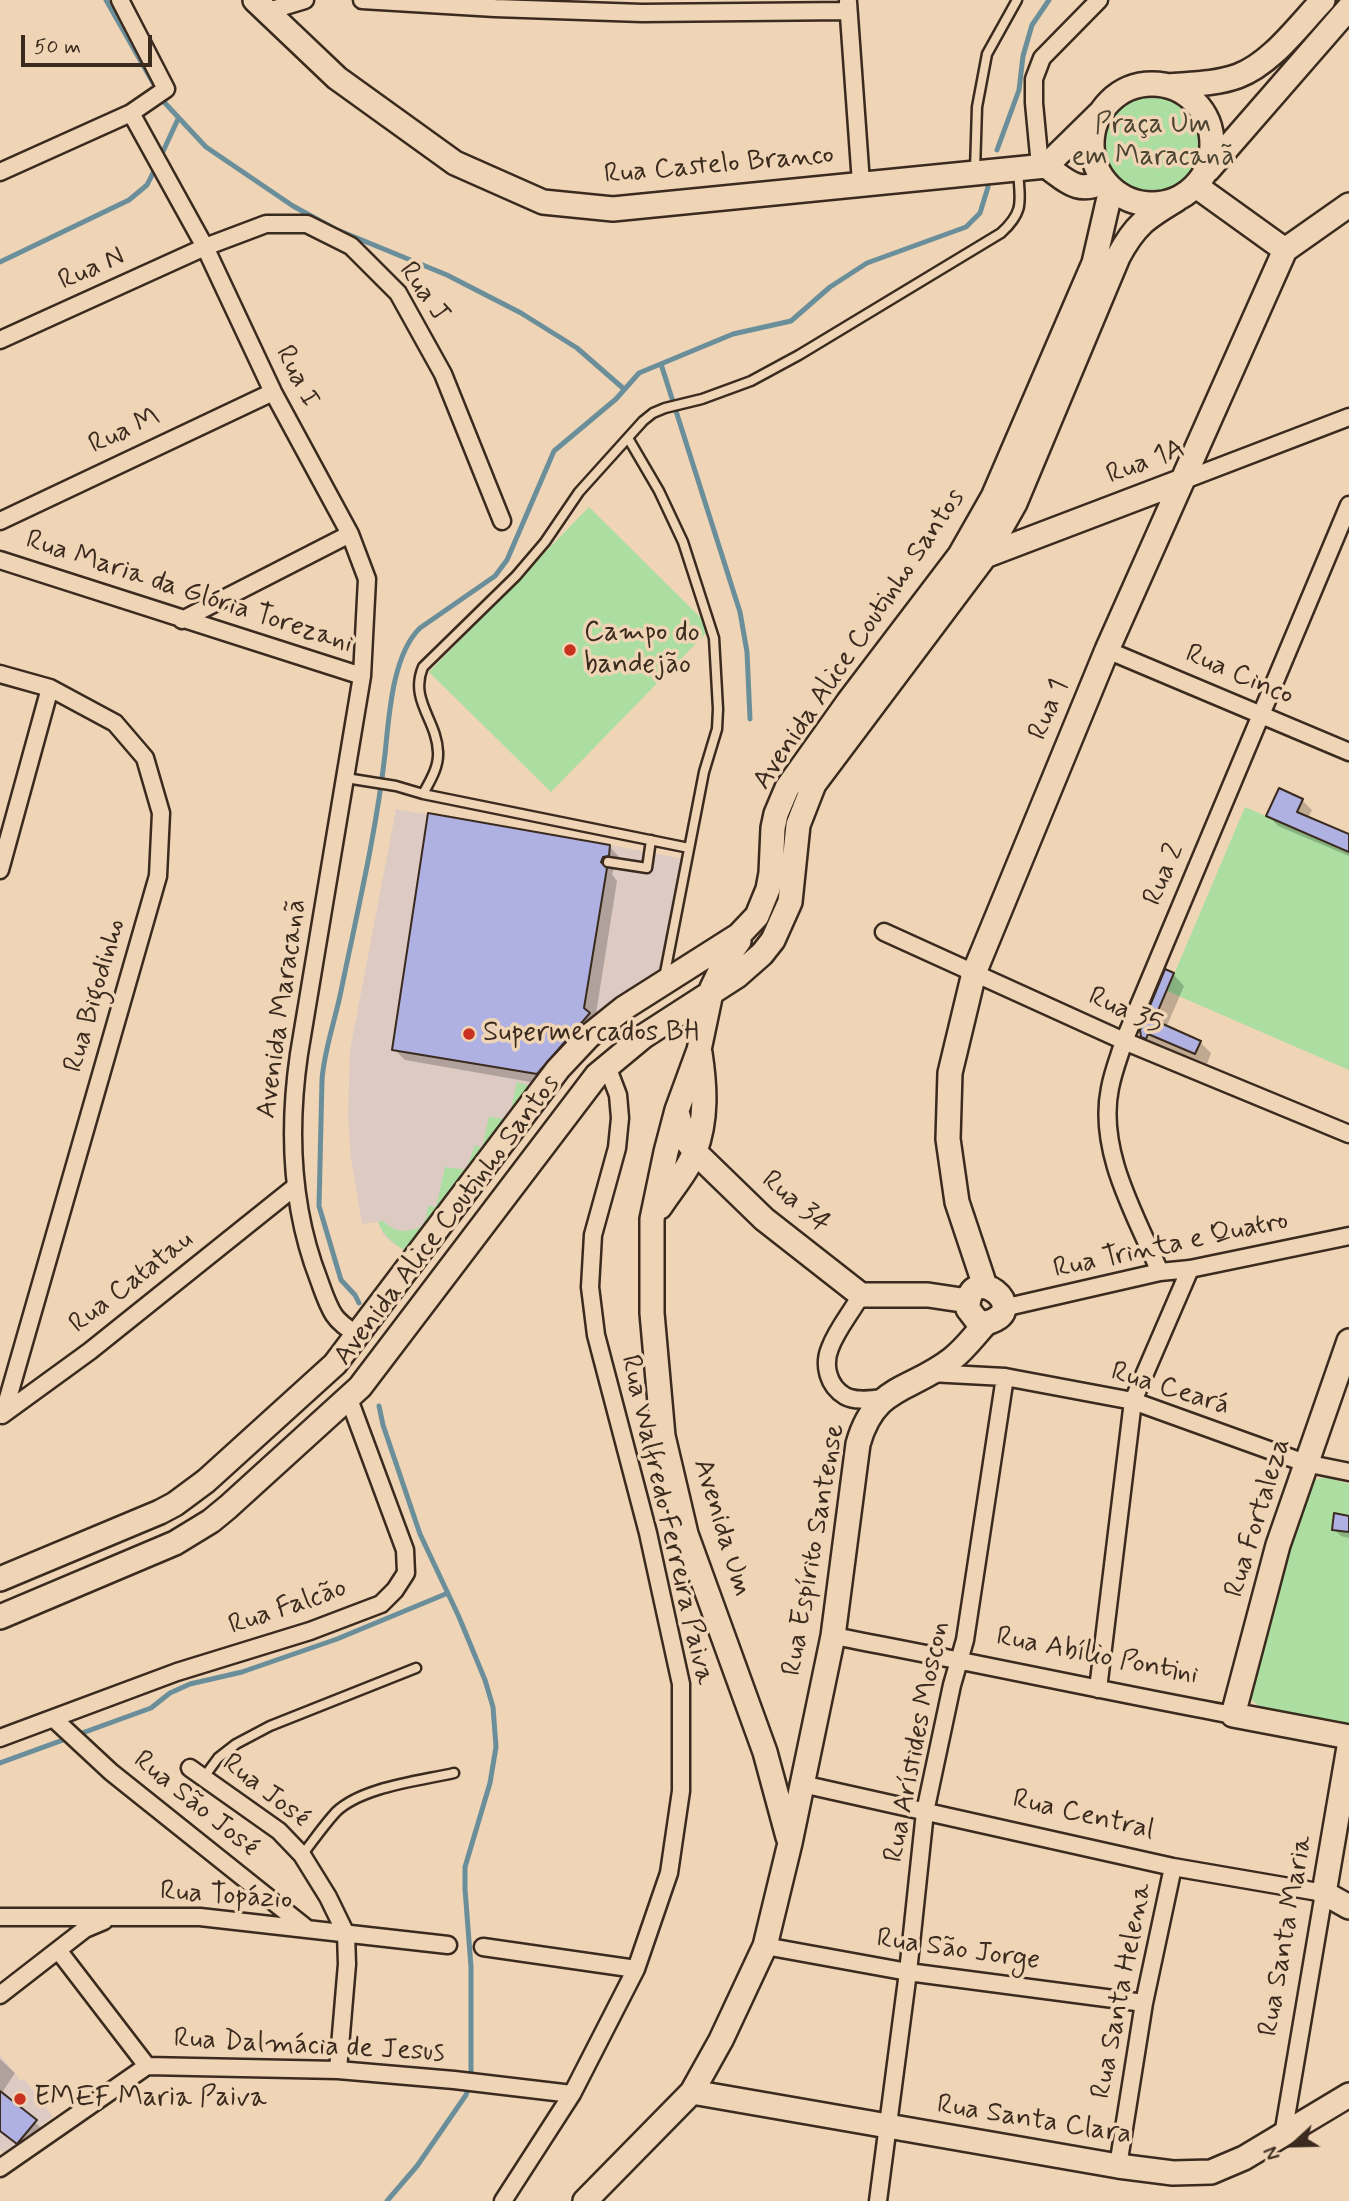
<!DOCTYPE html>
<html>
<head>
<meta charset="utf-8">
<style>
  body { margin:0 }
  #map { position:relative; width:1349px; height:2201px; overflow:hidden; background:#efd5b6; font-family:Mynerve,sans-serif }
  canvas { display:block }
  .north { position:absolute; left:1258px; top:2110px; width:70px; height:70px; -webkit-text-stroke:5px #efd5b6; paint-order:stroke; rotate:248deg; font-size:19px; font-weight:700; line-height:28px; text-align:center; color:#3b2a1e }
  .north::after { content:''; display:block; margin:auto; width:24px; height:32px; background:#3b2a1e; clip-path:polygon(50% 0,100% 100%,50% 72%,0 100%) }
  .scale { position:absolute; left:21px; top:35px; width:131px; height:32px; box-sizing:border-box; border:4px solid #3b2a1e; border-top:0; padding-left:9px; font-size:21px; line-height:24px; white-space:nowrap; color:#3b2a1e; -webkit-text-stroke:5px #efd5b6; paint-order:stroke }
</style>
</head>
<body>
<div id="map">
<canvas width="1349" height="2201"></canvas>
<div class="north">N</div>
<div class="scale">50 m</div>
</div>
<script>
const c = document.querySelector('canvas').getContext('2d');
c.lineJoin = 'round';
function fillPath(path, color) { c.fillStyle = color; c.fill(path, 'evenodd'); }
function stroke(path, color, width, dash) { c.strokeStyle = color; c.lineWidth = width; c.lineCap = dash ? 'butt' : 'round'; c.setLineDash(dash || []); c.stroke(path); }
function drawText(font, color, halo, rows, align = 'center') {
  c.font = font + ' Mynerve,sans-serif'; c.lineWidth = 7; c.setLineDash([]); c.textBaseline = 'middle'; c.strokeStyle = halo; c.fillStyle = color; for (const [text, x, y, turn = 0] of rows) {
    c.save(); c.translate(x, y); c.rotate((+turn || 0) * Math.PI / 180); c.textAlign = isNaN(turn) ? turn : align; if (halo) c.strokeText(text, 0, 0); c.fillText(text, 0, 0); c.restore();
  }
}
fillPath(new Path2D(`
  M396,809l214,36 74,14 -9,49 -18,70 -9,5 -238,265 -5,3 -15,-10 -7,-7 -5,-12 -16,2 -11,-65 -3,-44 2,-65z
  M0,2055l21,26 3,-2 29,37 -48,39 -5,-6z`), '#dccac3');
fillPath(new Path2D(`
  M1101 142a52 52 0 1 1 104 0a52 52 0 1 1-104 0Z
  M589,507l122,121 -160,164 -122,-120z
  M1245,807l104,45v218l-182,-79z
  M517,1082l17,5 -124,161 -5,3c-13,-9 -21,-15 -27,-29l5,-1c13,12 22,12 38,6l5,-9 2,-12 8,1 9,-40 21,3 9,-25 7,3 7,-31 20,2z
  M1326,1477l23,7v247l-85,-20 -12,-11 -7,-16 64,-203z`), '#abdea0');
fillPath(new Path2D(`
  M1302,800l10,10 -4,8 41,18v20l-71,-30 -9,-10z
  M609,846l11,12 -1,9 -5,1 -2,6 5,7 -22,139 -47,65 -143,-25 -11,-11z
  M1173,974l11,12 -18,42 34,14 11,11 -4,11 -48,-20 -2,5 -2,-1 -12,-12z
  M1349,1517v21l-8,-2 -7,-7z
  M0,2059l15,14 -12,18 6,6 -1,2 39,34 -18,21 -29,-22z`), '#0003');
stroke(new Path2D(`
  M106,0l58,102 42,45 87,59 42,23 112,46 74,38 56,35 47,41
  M997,150l22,-60 4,-34 9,-31 17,-25
  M160,158l18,-39
  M0,262l129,-62 18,-15 9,-18
  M661,364l79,248 7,40 3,67
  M359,1303l-4,-8 -14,-15 -22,-74 3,-126c2,-30 13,-59 19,-89 16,-78 35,-157 44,-237 4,-37 7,-99 35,-126l75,-52 12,-16 47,-109 62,-52 23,-26 94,-39 58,-13 39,-34 37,-24 99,-36 14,-14 8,-26
  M379,1406l4,19 37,109 39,83 26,63 8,27 3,40 -6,36 -25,84v22l6,78v114l-5,14 -49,71 -30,35
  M0,1763l151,-55 19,-15 20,-9 52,-12 95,-33 111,-46`), '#6b8f9a', 5);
const building = new Path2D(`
  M1279,788l24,11 -6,13 52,22v18l-83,-36z
  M428,813l182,32 -1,11 -6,1 -2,5 6,6 -23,140 6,5 -53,61 -145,-24z
  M1165,969l9,4 -20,47 47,21 -6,13 -47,-20 -2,5 -5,-2 -1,-7z
  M1334,1513l15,3v16l-17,-2z
  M0,2091l37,29 -20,24 -17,-13z`);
fillPath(building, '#aeb1e2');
stroke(building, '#3b2a1e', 2);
const lane = new Path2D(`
  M975,170l2,-63 10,-53 30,-54
  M628,438l31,53 24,51 31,96 4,71 -1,20 -13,43 -40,206
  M346,778l50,8 27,8 266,54
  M423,794c7,-13 16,-27 15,-42 -1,-32 -29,-52 -15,-85l93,-91 29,-34 34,-50 64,-71 10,-8 12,-5 37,-9 49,-18 48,-26 202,-122c24,-22 19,-32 17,-62
  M608,862l39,6 4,-28
  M204,1777l14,-19 18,-14 34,-18 146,-58
  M302,1855c11,-14 22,-30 34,-43 26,-25 83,-31 118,-39`);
const street = new Path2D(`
  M362,0l133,8 147,5 206,-2
  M848,2l13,181
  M265,12l40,-12
  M131,113l74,134 68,145 77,142 17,45 -5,97 -63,378c-11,76 -8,154 20,226 4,11 8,24 15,35 6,9 15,14 24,20
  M1040,166l-6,-63v-24l8,-21 57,-58
  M0,172l131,-59 35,-24 -46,-89
  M0,340l205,-93 61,-23h41l44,22 47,47 45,81 59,147
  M1182,481l167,-64
  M0,521l273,-129
  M0,560l362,116
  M182,620l168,-86
  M1107,650l242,102
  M0,674l50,14 65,35 30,35 16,55 -3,63 -154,536
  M0,870l50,-182
  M884,932l240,109 225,93
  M1160,1272c-24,-56 -63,-121 -50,-184 3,-16 9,-31 14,-47l225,-536
  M861,1295c-10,18 -24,34 -31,53 -7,17 -2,38 15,48 11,6 26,3 38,2
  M1003,1308l157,-36 30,-3 159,-33
  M930,1373l75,4 128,24 172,62 44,9
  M2,1415l88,-64 206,-165
  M833,1636c134,25 266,54 400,79
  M1098,1689l35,-288 57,-132
  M54,1719l57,53 194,155
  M0,1738l177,-66 133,-41 71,-27 14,-14 11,-17 -1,-23 -56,-151
  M190,1768l89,63 23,24 26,42 18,37 1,30 -9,106
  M802,1784l371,83 151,26 -41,242
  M0,1917h200l248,28
  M765,1946l143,26 236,31
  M483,1947l153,22
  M58,1950l89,116 191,4 116,10 118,14
  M0,1995l85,-66 19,-8
  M1118,2166l26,-163 29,-136
  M0,2168l147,-102
  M503,2201l69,-107 64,-125 33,-96 12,-82v-107l-33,-151 -52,-198 -6,-48 3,-52 24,-87 3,-30 -2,-23 -11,-29
  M878,2201l30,-229 17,-160 27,-127 13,-45 40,-263`);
const secondary = new Path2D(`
  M255,0l82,78 118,85 88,39 70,7 433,-43 53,-52
  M1092 144a60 60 0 1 1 120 0a60 60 0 1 1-120 0Z
  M1168,86c23,-2 48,-2 70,-10 34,-13 60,-50 85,-76
  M1046,166c21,15 32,29 58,15
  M1208,170l141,-162
  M1196,186l89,64
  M980,552l5,4 197,-75
  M739,941l-14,20 -13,27 -13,62 -22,60 -11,42 -14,67v94l11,123 23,98 79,218 23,85
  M677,1112l7,25 11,15 69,67 97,76h67l40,6
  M660,1207c11,-17 29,-38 35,-56 12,-32 10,-65 5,-98
  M985,1286l-28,-84 -9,-63 2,-66 24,-100 133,-323 178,-400 64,-45
  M1349,1341l-71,204 -45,170 116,22
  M0,1579l160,-67 15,-8 31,-23 129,-117 223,-295 31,-33 35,-28 115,-73 18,-19 11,-27 3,-16 2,-45 3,-14 11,-26 62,-87 111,-146 33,-58 101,-234 17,-74
  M0,1617l175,-74 36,-22 17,-14 132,-120 237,-312 47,-39 93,-60 25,-22 11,-14 17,-38 8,-77 16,-41 171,-228 30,-53 103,-246c17,-32 28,-39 58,-57
  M1349,1747l-25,146 25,14
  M692,2092l426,74 55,7 38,-1 33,-14 105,-63
  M585,2201l107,-109 29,-52 44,-94 25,-103 43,-207 25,-192c17,-60 52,-52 94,-85 13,-10 23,-24 34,-36 50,-13 -19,-66 -18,-14l10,13 8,1`);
stroke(lane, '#3b2a1e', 13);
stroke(street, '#3b2a1e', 21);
stroke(secondary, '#3b2a1e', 28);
stroke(lane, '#efd5b6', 8);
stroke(street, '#efd5b6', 16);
stroke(secondary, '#efd5b6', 23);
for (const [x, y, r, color] of [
  [570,650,7,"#c8321e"],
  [469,1034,7,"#c8321e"],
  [20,2099,7,"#c8321e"]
]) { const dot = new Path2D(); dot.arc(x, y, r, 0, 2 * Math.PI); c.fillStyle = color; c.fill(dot); stroke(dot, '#efd5b6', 2.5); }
drawText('28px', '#4c4532', '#efd5b6', [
  ["Praça Um",1153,126],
  ["em Maracanã",1153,158]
]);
drawText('28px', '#3b2a1e', '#efd5b6', [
  ["Rua Castelo Branco",719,166,-5],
  ["Rua N",92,270,-24],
  ["Rua J",423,293,55],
  ["Rua I",296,377,63],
  ["Rua M",125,432,-25],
  ["Rua 1A",1146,463,-21],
  ["Rua Maria da Glória Torezani",189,593,18],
  ["Avenida Alice Coutinho Santos",860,640,-56],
  ["Rua Cinco",1239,676,23],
  ["Rua 1",1050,710,-67],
  ["Rua 2",1165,875,-67],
  ["Rua Bigodinho",96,996,-74],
  ["Avenida Maracanã",283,1009,-82],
  ["Rua 35",1125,1012,24],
  ["Rua 34",795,1203,40],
  ["Avenida Alice Coutinho Santos",448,1221,-53],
  ["Rua Trinta e Quatro",1171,1246,-12],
  ["Rua Catatau",132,1283,-38],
  ["Rua Ceará",1170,1390,17],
  ["Rua Fortaleza",1259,1518,-73],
  ["Rua Walfredo Ferreira Paiva",666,1520,77],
  ["Avenida Um",721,1528,73],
  ["Rua Espírito Santense",815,1550,-80],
  ["Rua Falcão",288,1608,-19],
  ["Rua Abílio Pontini",1097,1657,11],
  ["Rua Arístides Moscon",918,1742,-79],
  ["Rua José",265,1792,38],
  ["Rua São José",195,1805,39],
  ["Rua Central",1083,1816,13],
  ["Rua Topázio",226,1897,4],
  ["Rua Santa Maria",1287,1936,-80],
  ["Rua São Jorge",958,1951,8],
  ["Rua Santa Helena",1123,1991,-79],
  ["Rua Dalmácia de Jesus",309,2047,3],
  ["Rua Santa Clara",1034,2121,9]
]);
drawText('28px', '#3b2a1e', '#efd5b6', [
  ["Campo do",584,634],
  ["bandejão",584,666],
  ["Supermercados BH",483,1034],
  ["EMEF Maria Paiva",34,2099]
], 'left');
</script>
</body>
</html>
